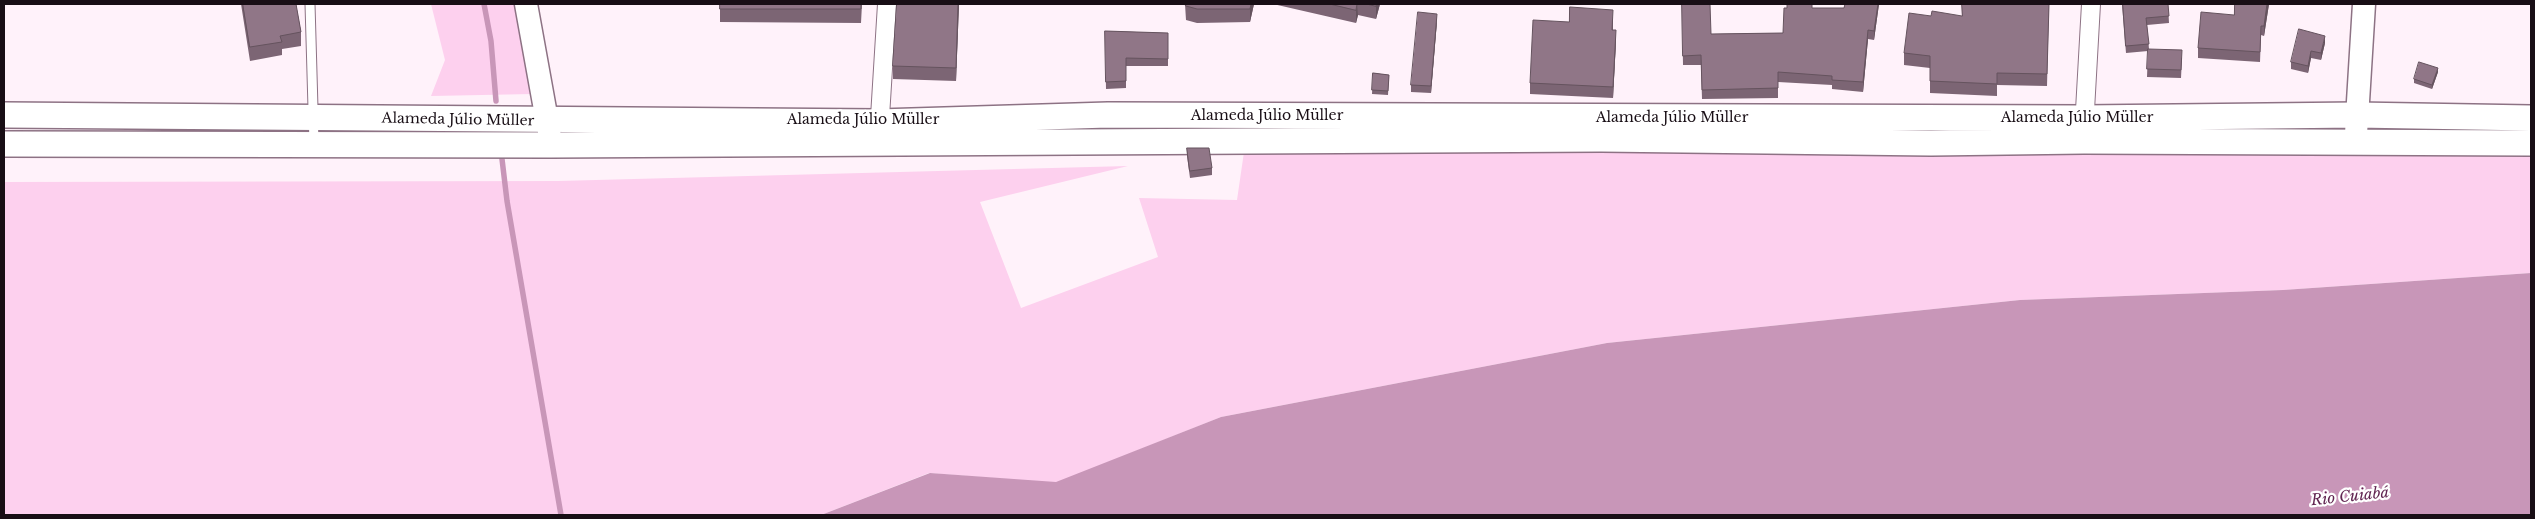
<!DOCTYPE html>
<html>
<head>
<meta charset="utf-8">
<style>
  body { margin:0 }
  #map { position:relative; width:2535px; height:519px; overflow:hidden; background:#fff2fa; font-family:"Libre Baskerville",serif }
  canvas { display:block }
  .frame { position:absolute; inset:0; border:5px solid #180e15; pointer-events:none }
</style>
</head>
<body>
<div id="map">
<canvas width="2535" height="519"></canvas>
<div class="frame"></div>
</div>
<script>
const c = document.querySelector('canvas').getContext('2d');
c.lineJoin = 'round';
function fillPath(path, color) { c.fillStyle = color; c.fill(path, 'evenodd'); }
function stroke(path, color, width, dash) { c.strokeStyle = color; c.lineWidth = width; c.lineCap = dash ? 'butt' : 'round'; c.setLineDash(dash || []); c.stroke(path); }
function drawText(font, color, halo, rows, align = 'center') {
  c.font = font + ' "Libre Baskerville",serif'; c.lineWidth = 4.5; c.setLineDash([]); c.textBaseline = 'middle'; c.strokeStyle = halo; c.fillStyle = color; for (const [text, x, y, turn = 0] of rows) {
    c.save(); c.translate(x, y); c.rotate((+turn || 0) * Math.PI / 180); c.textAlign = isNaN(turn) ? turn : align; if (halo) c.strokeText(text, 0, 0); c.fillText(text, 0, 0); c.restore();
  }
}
fillPath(new Path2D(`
  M431,4h85l17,90 -102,2 14,-36z
  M2531,151v122l-248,17 -263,10 -413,43 -386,74 -165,66 -127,-10 -108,42h-817v-333l554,-1 570,-15 -148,36 41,106 137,-51 -19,-59 98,2 7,-48z`), '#fdd0ee');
fillPath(new Path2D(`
  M2531,273v242h-1710l109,-42 126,9 165,-65 386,-74 413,-43 263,-10z`), '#c896b8');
stroke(new Path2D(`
  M484,4l7,37 5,60
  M502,159l5,42 54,314`), '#c896b8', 5.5);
const service = new Path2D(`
  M310,4l4,139`);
const minor = new Path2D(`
  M2084,128l7,-124
  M879,133l8,-129`);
const tertiary = new Path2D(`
  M526,4l24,133
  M2356,134l8,-130`);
const secondary = new Path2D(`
  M4,115l875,7 229,-7 976,3 273,-3 174,3
  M4,144l547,1 1050,-6 330,4 153,-2 447,2`);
stroke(service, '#8d7284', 11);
stroke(minor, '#8d7284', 20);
stroke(tertiary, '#8d7284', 25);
stroke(secondary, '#8d7284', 28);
stroke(service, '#fff', 9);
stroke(minor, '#fff', 18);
stroke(tertiary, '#fff', 22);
stroke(secondary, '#fff', 25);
fillPath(new Path2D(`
  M241,4h55l5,28v14l-19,3v6l-32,6z
  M720,4h142l-1,19 -141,-1z
  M959,4l-3,77 -63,-2v-13z
  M1185,4h69l-4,18 -53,1 -11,-3z
  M1273,4h107l-4,15 -18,-4 -2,8z
  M1682,4l29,30 72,-1 4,-25 25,-4v4h32l1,-4h34l-5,36 -6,-1 -5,53 -31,-3v-4l-54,-3v16l-76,1 -1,-34h-18z
  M2049,4l-2,82 -50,-1v11l-67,-3v-25l-26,-3v-12l27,-37h31z
  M2122,4h46l1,19 -22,2 2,24 33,9 -1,20 -34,-1 1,-26 -22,2z
  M2269,4l-5,32 -3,-1 -1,27 -62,-4v-10l36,-33z
  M1613,20v10l3,11 -3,57 -83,-4v-11l39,-61z
  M1437,21l-6,72 -20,-1v-7z
  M1105,31l63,2v33h-42v22l-20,1z
  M2325,43l-4,17 -10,-2 -3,15 -17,-4v-7z
  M2438,72l-6,17 -18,-6v-4z
  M1373,73l16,2 -1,20 -16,-1z
  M1187,148l25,20v7l-22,3 -3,-22z`), '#7c6574');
fillPath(new Path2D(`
  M958,4h1l-3,77v-13z
  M1251,4h3l-4,18v-13z
  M1357,4l1,11 -2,8v-13z
  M1376,4h4l-4,15z
  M1878,4h1l-5,36v-9z
  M2267,4h2l-5,32v-10z
  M1437,14v7l-6,72v-7z
  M1616,30v11l-3,57v-11z
  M1868,30v9l-5,53v-10z
  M2325,36v7l-4,17v-7z
  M2311,51v7l-3,15v-7z
  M2438,68v4l-6,17v-4z`), '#65535e');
const building = new Path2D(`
  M243,4h53l5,28 -21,4 2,6 -32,5z
  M720,4h141v5h-141z
  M897,4h61l-2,64 -63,-2z
  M1185,4h66l-1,5h-53l-11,-3z
  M1330,4h27l-1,6z
  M1367,4h9v2z
  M1682,4h28l1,30 72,-1 1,-25h3v-4h25v4h32l1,-4h33l-4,27 -6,-1 -5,52 -31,-2v-4l-54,-4v16l-76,2 -1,-35 -18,1z
  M1962,4h87l-2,70 -50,-1v11l-67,-3v-25l-26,-3 5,-40 22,3 1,-5 30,5z
  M2123,4h45l1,12 -23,2 3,26 -23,2z
  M2235,4h32l-3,22h-3l-1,26 -62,-4 3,-36 33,3z
  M1570,7l43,3 -1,20h4l-3,57 -83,-4 3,-63 36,2z
  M1418,12l19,2 -6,72 -20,-1z
  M2299,29l26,7 -4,17 -10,-2 -3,15 -17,-4z
  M1105,31l63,2v26l-42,-1v23l-20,1z
  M2148,49l34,1 -1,20 -34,-1z
  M2419,62l19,6 -6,17 -18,-6z
  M1373,73l16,2 -1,16 -16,-1z
  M1187,148h22l3,20 -22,3z`);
fillPath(building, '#907687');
stroke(building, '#65535e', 1);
drawText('14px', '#180e15', '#fff', [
  ["Alameda Júlio Müller",1267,116],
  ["Alameda Júlio Müller",1672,118],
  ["Alameda Júlio Müller",2077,118],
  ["Alameda Júlio Müller",458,120,1],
  ["Alameda Júlio Müller",863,120]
]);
drawText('italic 15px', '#612551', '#fff', [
  ["Rio Cuiabá",2350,497,-6]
]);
</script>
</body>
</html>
